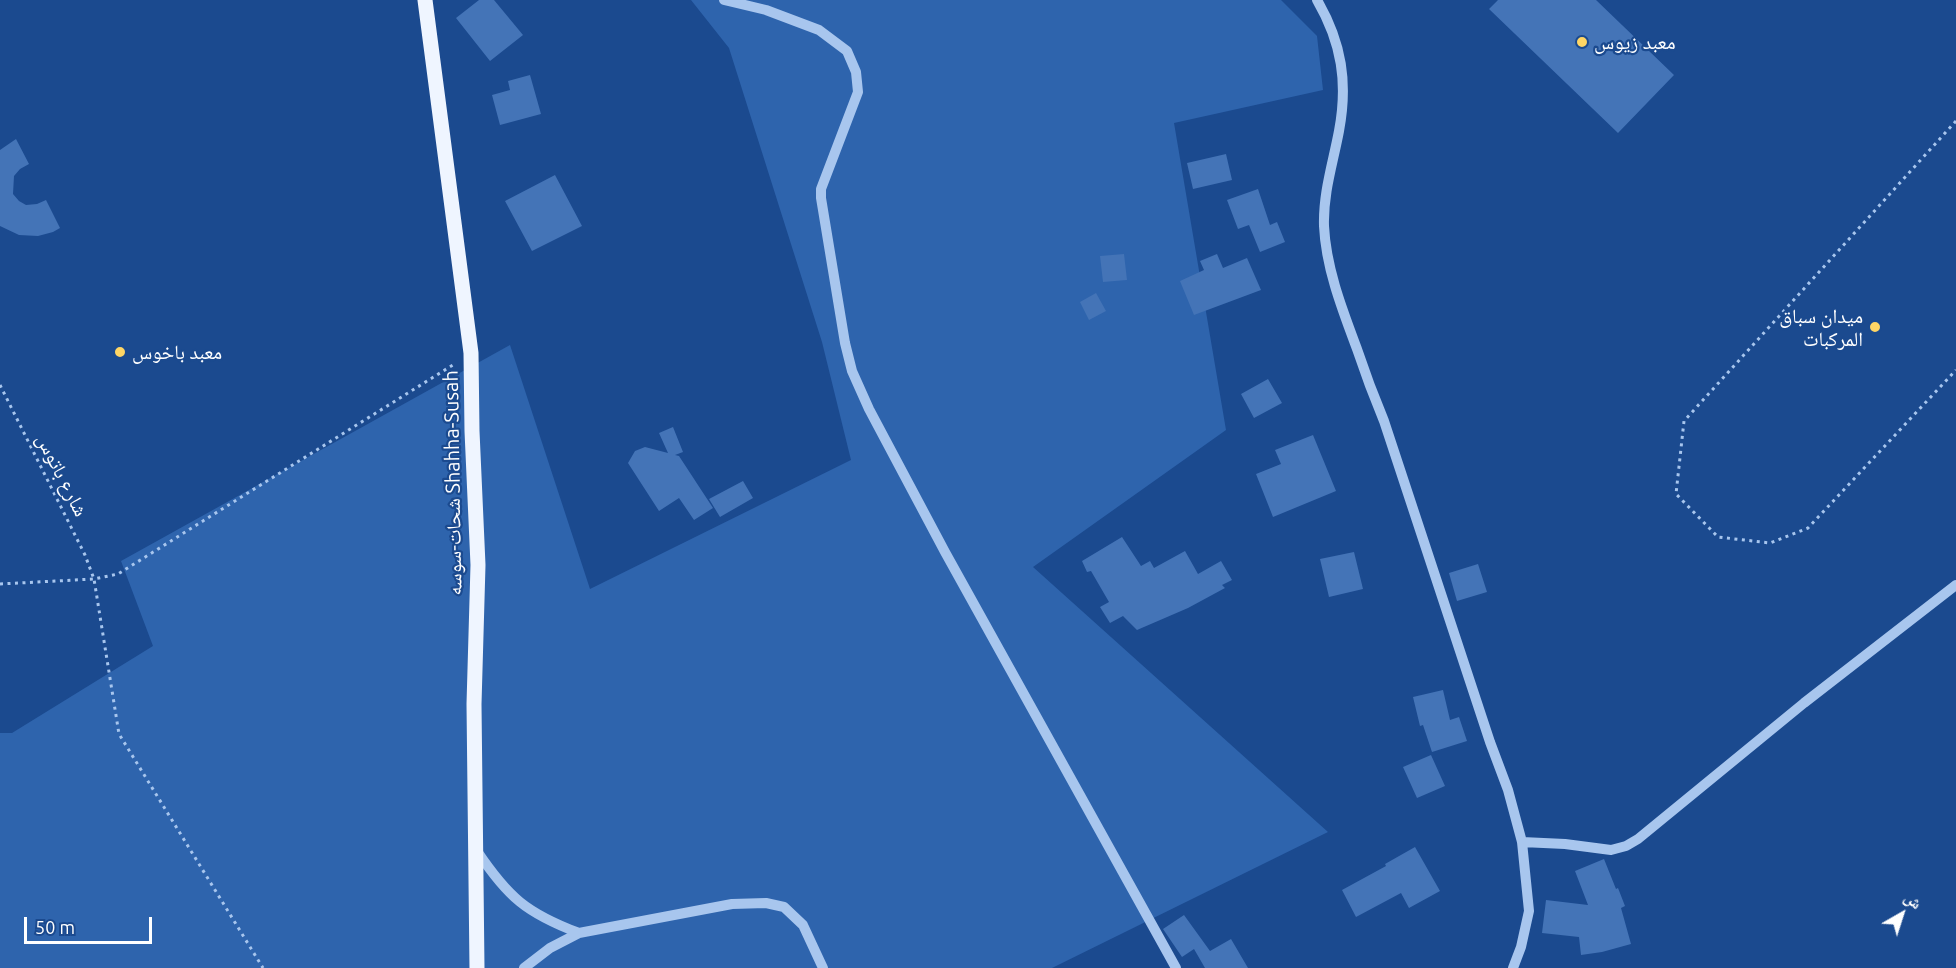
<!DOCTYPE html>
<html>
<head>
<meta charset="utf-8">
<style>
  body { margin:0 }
  #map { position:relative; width:1956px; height:968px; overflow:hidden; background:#1b4a8f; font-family:Ubuntu,"Noto Naskh Arabic",sans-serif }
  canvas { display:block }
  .north { position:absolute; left:1872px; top:884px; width:60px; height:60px; -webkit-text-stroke:4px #1b4a8f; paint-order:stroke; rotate:39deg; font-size:16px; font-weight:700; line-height:24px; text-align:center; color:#fff }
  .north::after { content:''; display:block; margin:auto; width:21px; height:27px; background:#fff; clip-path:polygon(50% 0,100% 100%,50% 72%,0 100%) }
  .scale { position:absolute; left:24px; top:917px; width:128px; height:27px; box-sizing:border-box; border:3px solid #fff; border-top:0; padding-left:8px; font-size:18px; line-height:21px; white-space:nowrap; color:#fff; -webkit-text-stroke:4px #1b4a8f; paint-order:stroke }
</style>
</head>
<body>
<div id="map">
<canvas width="1956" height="968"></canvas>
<div class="north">ش</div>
<div class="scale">50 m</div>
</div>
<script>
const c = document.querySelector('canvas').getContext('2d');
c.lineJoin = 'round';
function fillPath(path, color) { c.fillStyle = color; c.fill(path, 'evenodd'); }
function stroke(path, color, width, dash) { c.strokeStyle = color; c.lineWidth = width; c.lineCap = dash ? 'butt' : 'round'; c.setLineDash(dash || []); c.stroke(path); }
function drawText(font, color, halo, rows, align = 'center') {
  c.font = font + ' Ubuntu,"Noto Naskh Arabic",sans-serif'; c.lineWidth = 4.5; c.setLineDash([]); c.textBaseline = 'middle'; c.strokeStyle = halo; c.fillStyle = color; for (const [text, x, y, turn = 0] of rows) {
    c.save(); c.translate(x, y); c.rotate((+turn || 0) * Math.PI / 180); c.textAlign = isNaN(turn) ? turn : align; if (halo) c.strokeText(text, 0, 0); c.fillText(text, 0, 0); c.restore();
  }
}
fillPath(new Path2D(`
  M691,0h590l36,36 6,54 -149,33 52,307 -193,137 295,265 -276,136h-1052v-235h12l141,-87 -32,-85 389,-216 80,244 261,-129 -29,-118 -93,-294z`), '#2e64ad');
fillPath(new Path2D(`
  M479,0h15l29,35 -33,26 -34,-43z
  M1498,0h98l78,75 -56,58 -129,-124z
  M530,75l11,39 -41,11 -8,-30 18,-5 -2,-9z
  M16,139l13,25 -9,5 -6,7 -1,18 6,7 7,4 11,-1 9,-4 14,28 -7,4 -15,4 -19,-1 -19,-9v-76z
  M1226,154l6,26 -39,9 -6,-26z
  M555,175l27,51 -50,25 -27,-50z
  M1258,189l12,36 7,-3 8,20 -25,10 -11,-27 -11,4 -11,-29z
  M1124,254l3,26 -24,2 -3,-26z
  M1217,254l6,14 24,-10 14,32 -67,25 -14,-34 24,-11 -4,-9z
  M1096,293l10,18 -17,9 -9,-18z
  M1268,379l14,24 -28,15 -13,-24z
  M673,427l10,25 -8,3 4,1 34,52 -19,12 -15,-22 -20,13 -31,-48 7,-12 10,-4 23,6 -9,-20z
  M1313,435l23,56 -63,26 -17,-43 25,-10 -6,-14z
  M743,481l10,17 -33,19 -11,-18z
  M1122,537l19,29 9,-5 4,7 31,-17 13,23 23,-13 11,19 -10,5 3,3 -37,20 -51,22 -14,-14 -13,7 -10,-16 9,-5 -18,-31 -4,1 -5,-11z
  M1354,552l9,37 -34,8 -9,-38z
  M1478,564l9,28 -30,9 -8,-28z
  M1443,690l7,30 9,-3 8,24 -35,11 -9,-27 -3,1 -7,-29z
  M1431,755l14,31 -28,12 -14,-31z
  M1415,847l25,44 -31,17 -8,-15 -45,24 -14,-27 44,-24 -1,-2z
  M1604,859l12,30 2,-1 7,18 -4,2 10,36 -29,8 -21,3 -2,-18 -37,-4 4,-33 42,5 -13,-34z
  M1184,915l26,36 21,-12 17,29h-43l-11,-19 -12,8 -19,-28z`), '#4474b7');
stroke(new Path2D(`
  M1956,121l-272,300 -8,73 42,43 52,6 38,-15 148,-158
  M0,385l85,170 9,24 25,155 144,234
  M0,584l94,-5 24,-5 338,-211`), '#a8c6ee', 3, [3, 4.5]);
stroke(new Path2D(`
  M724,0l42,10 53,20 28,21 9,21 2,20 -37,97v9l24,145 7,28 17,38 76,143 231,416
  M1317,0c25,43 31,83 22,131 -6,32 -16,62 -15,95 2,42 18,83 33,123 8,24 17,48 27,72l106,321 18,48 14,52 7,69 -8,36 -8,21
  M1522,842l43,2 46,6 15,-4 12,-7 166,-136 152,-118
  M477,851c31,46 49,62 102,82
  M524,968l26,-20 29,-15 153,-29 34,-1 18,4 19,18 20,43`), '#a8c6ee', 10);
stroke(new Path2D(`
  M425,0l46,353 1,78 6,134 -4,139 3,264`), '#eff5ff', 15);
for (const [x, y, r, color] of [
  [1582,42,6,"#ffd665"],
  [1875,327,6,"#ffd665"],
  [120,352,6,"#ffd665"]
]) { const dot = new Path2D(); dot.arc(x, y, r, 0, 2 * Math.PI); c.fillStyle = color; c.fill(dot); stroke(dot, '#1b4a8f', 2); }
drawText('20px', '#fff', '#1b4a8f', [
  ["معبد زيوس",1594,42],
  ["ميدان سباق",1863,316,"right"],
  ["المركبات",1863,339,"right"],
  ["معبد باخوس",132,352]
], 'left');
drawText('20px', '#fff', '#1b4a8f', [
  ["شارع باتوس",62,475,63],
  ["شحات-سوسه Shahha-Susah",453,483,-91]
]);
</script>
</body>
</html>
